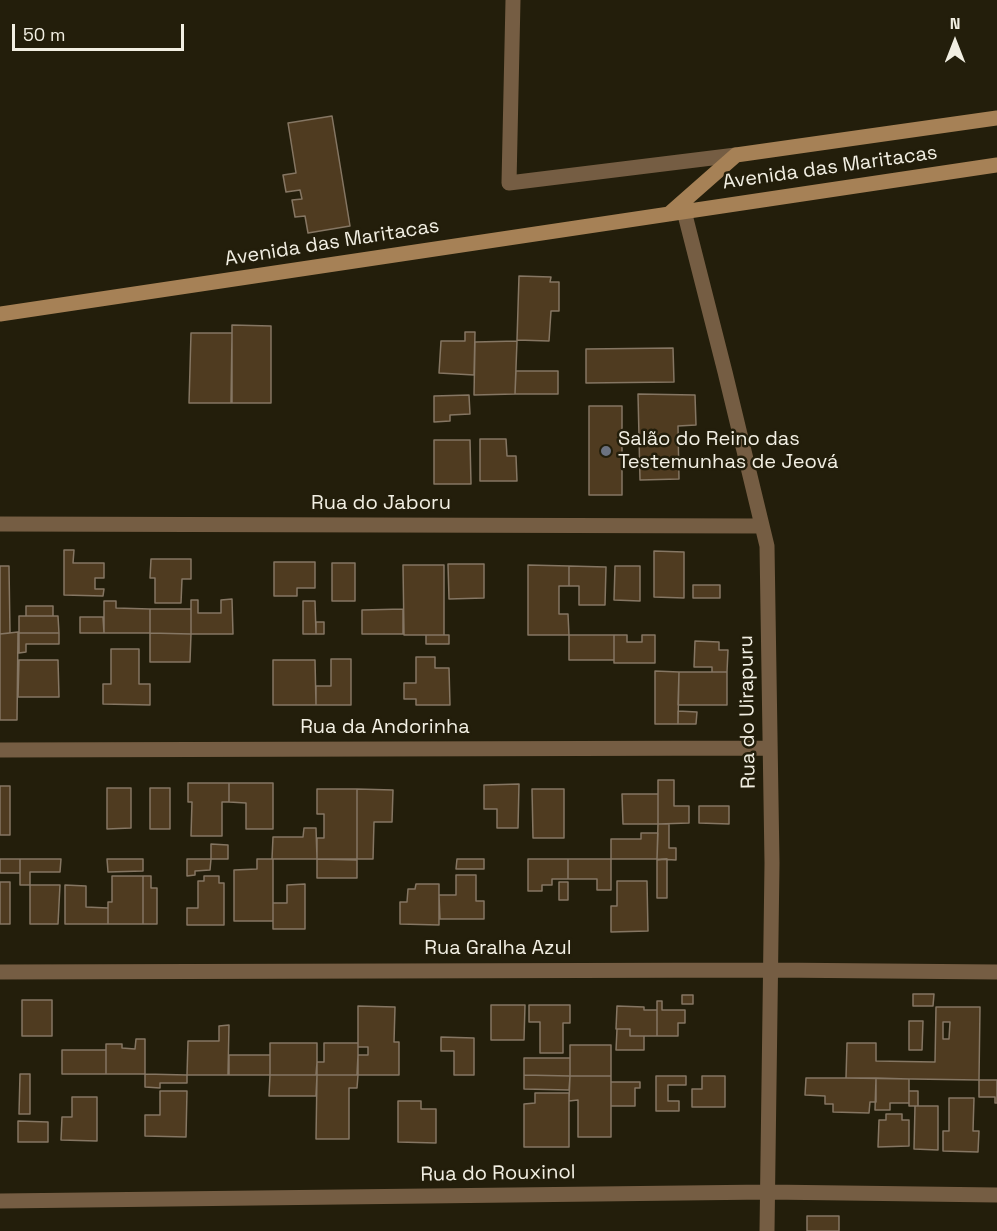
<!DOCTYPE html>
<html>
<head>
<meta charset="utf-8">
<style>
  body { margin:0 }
  #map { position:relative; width:997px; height:1231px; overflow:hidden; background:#231e0b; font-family:"Space Grotesk",sans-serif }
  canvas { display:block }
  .north { position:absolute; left:925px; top:12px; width:60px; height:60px; -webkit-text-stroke:4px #231e0b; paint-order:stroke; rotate:0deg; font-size:16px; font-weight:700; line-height:24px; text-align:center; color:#f2efe3 }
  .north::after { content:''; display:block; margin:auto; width:21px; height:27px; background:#f2efe3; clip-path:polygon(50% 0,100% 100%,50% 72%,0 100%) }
  .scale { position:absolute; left:12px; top:24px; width:172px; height:27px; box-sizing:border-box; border:3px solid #f2efe3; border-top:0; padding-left:8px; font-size:18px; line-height:21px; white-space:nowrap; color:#f2efe3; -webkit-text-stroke:4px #231e0b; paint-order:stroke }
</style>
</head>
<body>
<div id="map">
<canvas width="997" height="1231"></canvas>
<div class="north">N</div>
<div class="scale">50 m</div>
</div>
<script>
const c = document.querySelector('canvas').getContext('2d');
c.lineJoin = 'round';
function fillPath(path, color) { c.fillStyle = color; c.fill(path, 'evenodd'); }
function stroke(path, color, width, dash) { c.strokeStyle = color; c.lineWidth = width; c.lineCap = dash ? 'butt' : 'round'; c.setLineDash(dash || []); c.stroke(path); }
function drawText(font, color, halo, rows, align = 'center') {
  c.font = font + ' "Space Grotesk",sans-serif'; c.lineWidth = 5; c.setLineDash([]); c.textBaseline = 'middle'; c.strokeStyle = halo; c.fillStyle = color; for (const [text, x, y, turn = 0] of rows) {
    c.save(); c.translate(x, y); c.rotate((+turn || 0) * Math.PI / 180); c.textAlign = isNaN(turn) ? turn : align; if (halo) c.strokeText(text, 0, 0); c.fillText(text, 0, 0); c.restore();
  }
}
const building = new Path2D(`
  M332,116l18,110 -42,7 -3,-17 -10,1 -3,-17 10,-1 -2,-9 -14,2 -3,-17 13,-2 -8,-50z
  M519,276l32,1 -1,5h9v29h-8l-2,30 -32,-1z
  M232,325l39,1v77h-39z
  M465,332h10l-1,43 -35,-2 2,-32h24z
  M191,333h41l-1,70h-42z
  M517,341l-2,53 -41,1 1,-53z
  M673,348l1,34 -88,1v-34z
  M516,371h42v23h-43z
  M638,394l57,1 1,30 -18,1 1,53 -39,1z
  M469,395l1,19 -20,1v6l-16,1v-26z
  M589,406h33v89h-33z
  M480,439h26l1,17h9l1,25h-37z
  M434,440h36l1,44h-37z
  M64,550h10l-1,13h31v15h-9v11h9l-1,7 -39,-1z
  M654,551l30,1v46l-30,-1z
  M151,559h40v20h-9l-1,24h-26v-25h-5z
  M274,562h41v26h-18v8h-23z
  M332,563h23v38h-23z
  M448,564h36v34l-35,1z
  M403,565h41v70h-40z
  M528,565l41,1v20h-10v28h9l1,21h-41z
  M0,566h9l1,67 -10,1z
  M569,566l37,1 -1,38h-26v-19h-10z
  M615,566h25v35l-26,-1z
  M693,585h27v13h-27z
  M232,599l1,35h-42v-34h7v13h23v-13z
  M104,601h12v7l34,1v24h-46z
  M303,601h12l1,33h-13z
  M26,606h27v10h-27z
  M150,609h41v25l-41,-1z
  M403,609v25h-41v-24z
  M19,616h39l1,17h-40z
  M80,617h23l1,16h-24z
  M316,622h8v12h-8z
  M18,632l-1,88h-17v-86z
  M19,633h40v11h-33v8l-7,1z
  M150,633l41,1 -1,28h-40z
  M426,635h23v9h-23z
  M569,635h45v25h-45z
  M614,635h13v7h15v-7h13v28h-41z
  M695,641l24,1v8h9l-1,22h-15v-5h-18z
  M111,649h28v35h11v21l-47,-1v-20h8z
  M416,657h19v11h14l1,37h-34v-6h-12v-16h12z
  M331,659h20v46h-35v-19h15z
  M19,660h39l1,37h-41z
  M273,660h42l1,45h-43z
  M655,671l24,1 -1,52h-23z
  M679,672h48v33h-49z
  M678,711l19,1 -1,12h-18z
  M658,780h16v26h15v17l-31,1z
  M188,783h41v19h-7v34h-31l1,-34h-4z
  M229,783h44v46h-27v-26l-17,-1z
  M519,784l-1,44h-21v-19h-13v-24z
  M0,786h10v49h-10z
  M107,788h24v40l-24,1z
  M150,788h20v41h-20z
  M317,789h40v70h-40v-21h7v-24h-7z
  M357,789l36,1 -1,32h-18l-1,37h-16z
  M532,789h32v49h-31z
  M622,794h36v30h-35z
  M699,806h30v18l-30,-1z
  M658,824h11v24h7v12l-19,-1z
  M304,828h12l1,31h-45l1,-22h30z
  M641,833h17l-1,26h-46v-20h30z
  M211,844l17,1v14h-17z
  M0,859h20v14h-20z
  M20,859h41l-1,13h-30v13h-10z
  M107,859h36v12l-35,1z
  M187,859h24l-1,11 -15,1v4l-8,1z
  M257,859h16v62h-39v-51l23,-1z
  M317,859l40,1v18h-40z
  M457,859h27v10h-28z
  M528,859h40v20h-16v6h-10v6h-14z
  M568,859h43v31h-14v-11h-29z
  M667,859v39h-10v-38z
  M456,875h20v26h8v18h-44l-1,-24h17z
  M112,876h31v48h-35v-22h4z
  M143,876h8v12h6v36h-14z
  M204,876h15v7h5v42h-37v-17h11v-27h6z
  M617,881h30l1,50 -37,1v-26h6z
  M0,882h10v42h-10z
  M559,882h9v18h-9z
  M305,884v45h-32v-26h14v-18z
  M416,884h23v41l-39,-1v-22h7l1,-13h7z
  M30,885h30l-2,39h-28z
  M65,885l21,1v21l22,1v16h-43z
  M913,994h21l-1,12h-20z
  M682,995h11v9h-11z
  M22,1000h30v36h-30z
  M657,1001h5v9h23v13h-7v13h-21z
  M491,1005h34l-1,35h-33z
  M529,1005h41v18h-7v30h-23v-31h-11z
  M358,1006l37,1 -1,35h5v33h-42l1,-20h10v-8h-10z
  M617,1006l27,1v3h13v26h-27v-7h-14z
  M936,1007h44l-1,73 -133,-2 1,-35h29v18l59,1z
  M909,1021h14l-1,29h-13z
  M943,1022h7l-1,17h-6z
  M229,1025l-1,50h-41l1,-34h31v-15z
  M617,1029h13v7h14v14h-28z
  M441,1037l33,1v37h-20v-24h-13z
  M136,1039h9v35h-39v-30h16v4l13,1z
  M270,1043h47v32h-47z
  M324,1043h34v32h-42l1,-13h7z
  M570,1045h41v31h-41z
  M62,1050h44v24h-44z
  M229,1055h41v20h-41z
  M524,1058h46v18l-46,-1z
  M20,1074h10v40h-11z
  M145,1074l42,1v8h-27v5l-15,-1z
  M270,1075h47l-1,21h-47z
  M317,1075h41l-1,13h-8v51h-33z
  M524,1075l46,1 -1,14 -45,-1z
  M570,1076h41v61h-33v-37l-9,1z
  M656,1076h30v9h-18v16h11v10h-23z
  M702,1076h23v31h-33v-18h10z
  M806,1078h70v24h-6l-1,11 -36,-1v-8h-8v-8l-20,-1z
  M876,1078l33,1v24h-19v7h-15z
  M979,1080h18v23h-2v-6h-16z
  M611,1082h29v6h-5v18h-24z
  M160,1091h27l-1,46 -41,-1v-21h15z
  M909,1091h9v15h-9z
  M535,1093h34v54h-45v-43l11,-1z
  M72,1097h25v44l-36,-1 1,-23h10z
  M949,1098h25l-1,33h6l-1,21 -35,-1v-20h6z
  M398,1101h23v8h15v34l-38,-1z
  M915,1106h23v44l-24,-1z
  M886,1114h16v6h7v26l-31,1 1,-27h7z
  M18,1121l30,1v20h-30z
  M807,1216h32v15h-32z`);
fillPath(building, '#4f3b20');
stroke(building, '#857663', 1.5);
stroke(new Path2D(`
  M513,0l-4,183 227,-28
  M682,203l43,169 42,174 5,317 -5,368
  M0,524l762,2
  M0,750l770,-2
  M0,972l771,-2 226,2
  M0,1201l768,-9 229,3`), '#755d43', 15);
stroke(new Path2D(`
  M669,214l67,-59 261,-37
  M0,314l997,-149`), '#a68156', 15);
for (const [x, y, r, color] of [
  [606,451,6,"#6b7280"]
]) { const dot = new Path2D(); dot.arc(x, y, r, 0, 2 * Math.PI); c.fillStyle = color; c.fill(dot); stroke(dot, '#231e0b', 2); }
drawText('20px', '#f2efe3', '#231e0b', [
  ["Avenida das Maritacas",830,168,-8],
  ["Avenida das Maritacas",332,243,-9],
  ["Rua do Jaboru",381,504],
  ["Rua do Uirapuru",748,712,-91],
  ["Rua da Andorinha",385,728],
  ["Rua Gralha Azul",498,949],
  ["Rua do Rouxinol",498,1174,-1]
]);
drawText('20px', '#f2efe3', '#231e0b', [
  ["Salão do Reino das",618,440],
  ["Testemunhas de Jeová",618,463]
], 'left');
</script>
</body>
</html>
